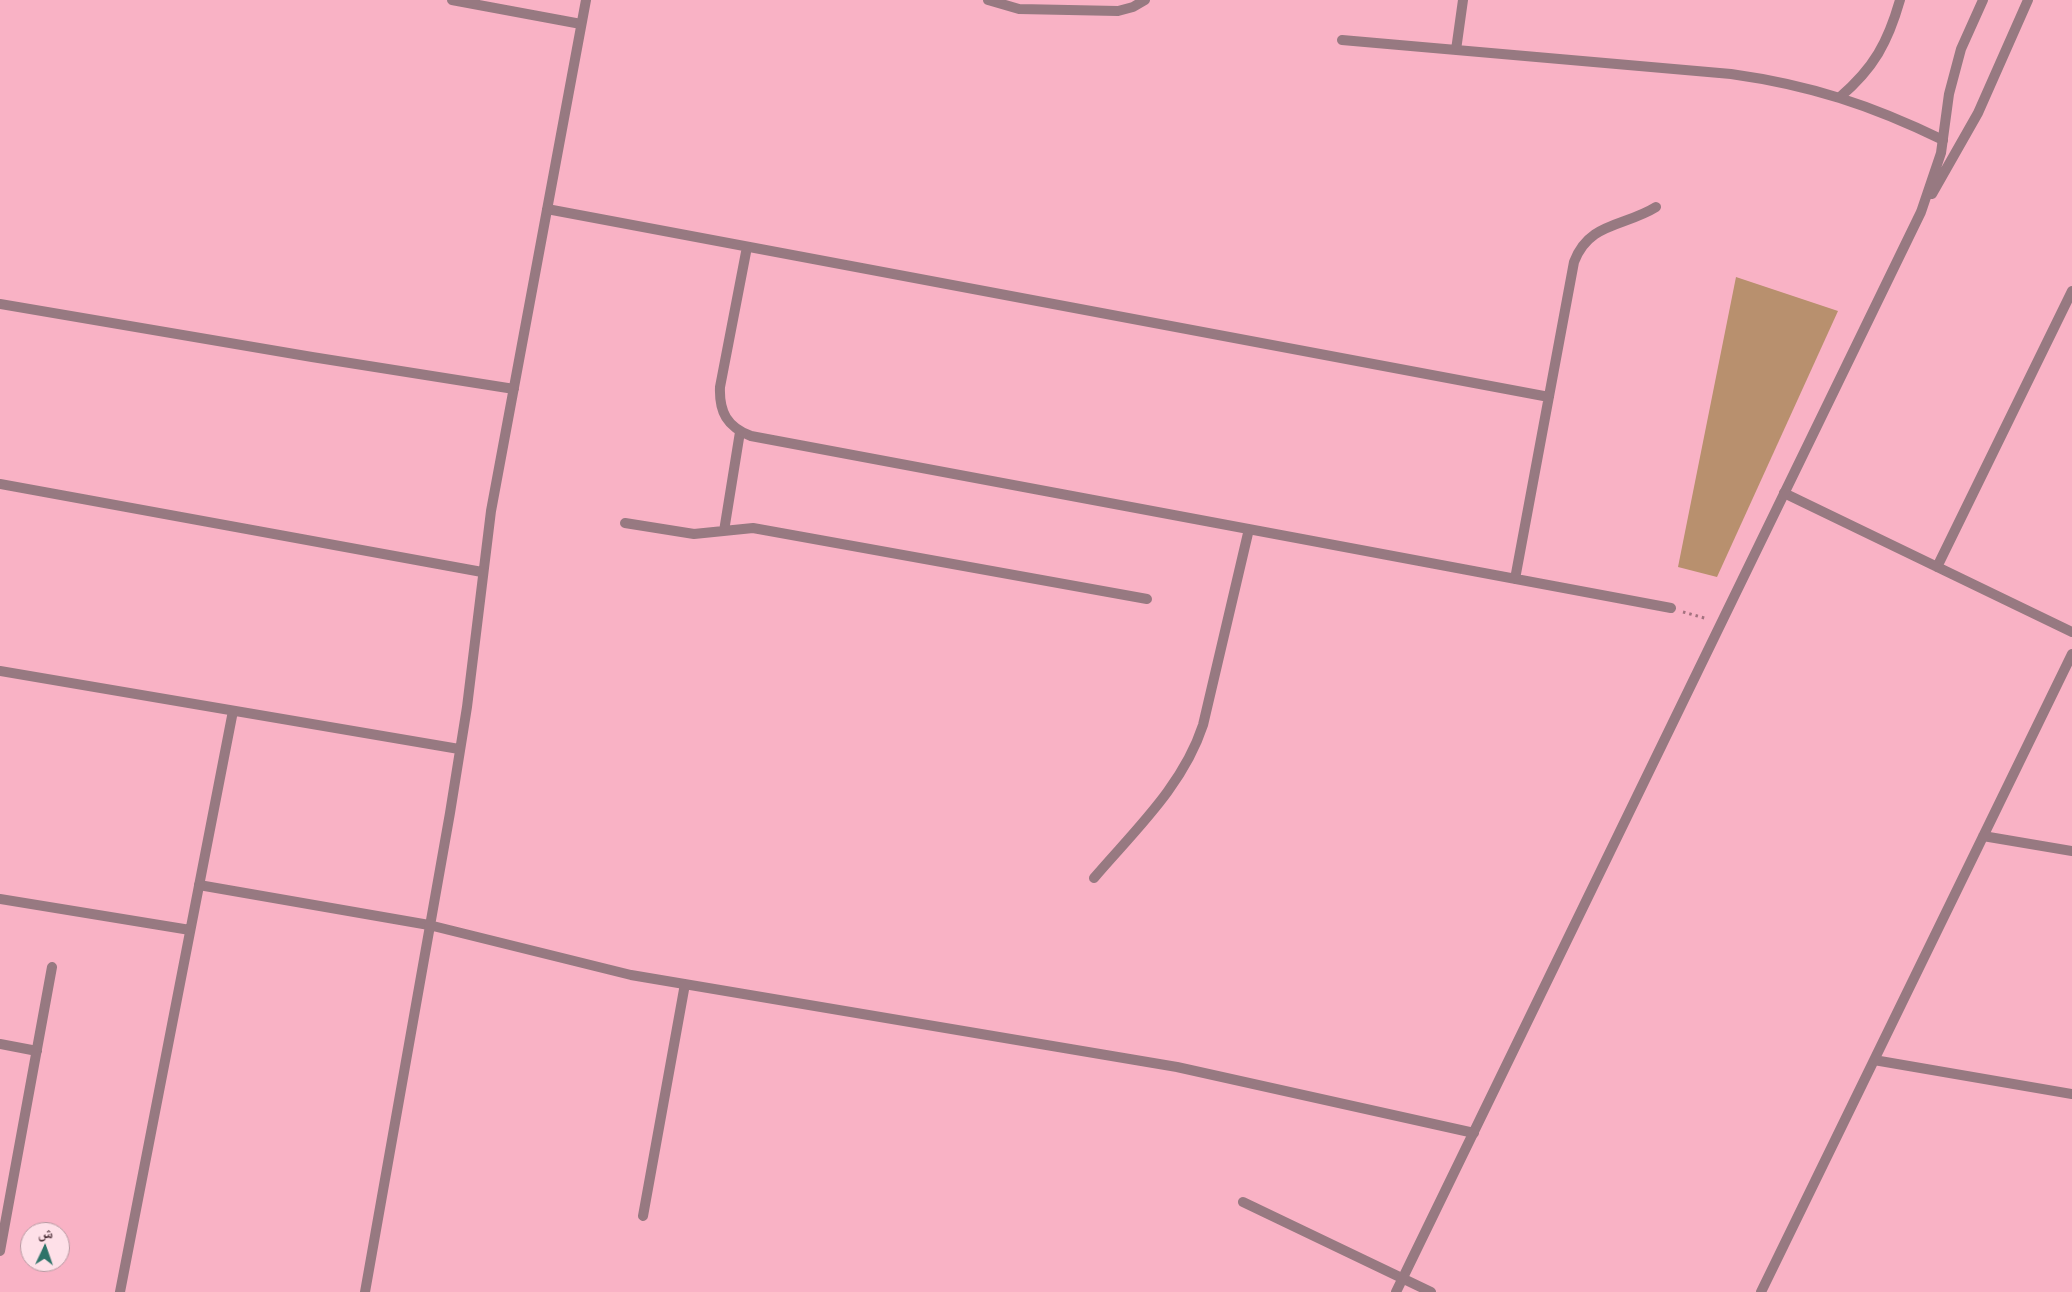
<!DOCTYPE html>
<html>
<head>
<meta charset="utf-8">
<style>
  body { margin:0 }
  #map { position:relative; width:2072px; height:1292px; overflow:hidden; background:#f9b2c5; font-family:Jost,"Noto Naskh Arabic",sans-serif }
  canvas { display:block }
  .north { position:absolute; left:20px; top:1222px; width:50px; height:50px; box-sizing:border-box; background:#fee0e8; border:1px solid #b89aa2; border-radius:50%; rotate:3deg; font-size:14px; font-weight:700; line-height:20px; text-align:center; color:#4e323a }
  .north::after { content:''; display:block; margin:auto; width:18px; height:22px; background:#2e7369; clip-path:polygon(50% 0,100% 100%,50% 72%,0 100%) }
</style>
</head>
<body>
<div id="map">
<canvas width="2072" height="1292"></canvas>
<div class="north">ش</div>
</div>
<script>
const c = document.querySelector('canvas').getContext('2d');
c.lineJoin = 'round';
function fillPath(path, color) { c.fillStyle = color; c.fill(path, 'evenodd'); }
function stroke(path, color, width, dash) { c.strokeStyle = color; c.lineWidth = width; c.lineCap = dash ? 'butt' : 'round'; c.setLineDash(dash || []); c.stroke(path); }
fillPath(new Path2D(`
  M1736,277l102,34 -121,266 -39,-10z`), '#b8906e');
stroke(new Path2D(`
  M1683,612l25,7`), '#a3727f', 3, [2.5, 4]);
stroke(new Path2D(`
  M625,523l69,11 59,-6 394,71
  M724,531l16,-99
  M199,885l230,40`), '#977981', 10);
stroke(new Path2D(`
  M452,0l129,24
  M988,0l31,9 99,2 15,-4 12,-7
  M1342,40l389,34c79,11 140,31 212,66
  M1456,50l7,-50
  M1840,97c34,-29 48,-55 60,-97
  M547,209l1002,188
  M747,247l-27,140c-1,25 7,40 31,49l920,172
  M0,304l312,53 202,32
  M0,484l482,88
  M1784,493l288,139
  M1937,567l135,-276
  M1515,579l59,-317c15,-40 50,-35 82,-55
  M0,671l459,78
  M1983,836l89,15
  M1094,878c41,-48 89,-92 109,-153l46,-196
  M0,899l190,31
  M429,925l202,50 546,92 297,66
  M0,1044l37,7
  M1874,1060l198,34
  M1243,1202l188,90
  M643,1216l42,-232
  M0,1251l52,-284
  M120,1292l113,-581
  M365,1292l85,-479 17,-106 24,-196 95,-511
  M1761,1292l311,-638`), '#977981', 10);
stroke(new Path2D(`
  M1932,194l46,-81 50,-113
  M1396,1292l525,-1080 20,-59 8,-59 12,-45 22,-49`), '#977981', 10);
</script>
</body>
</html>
